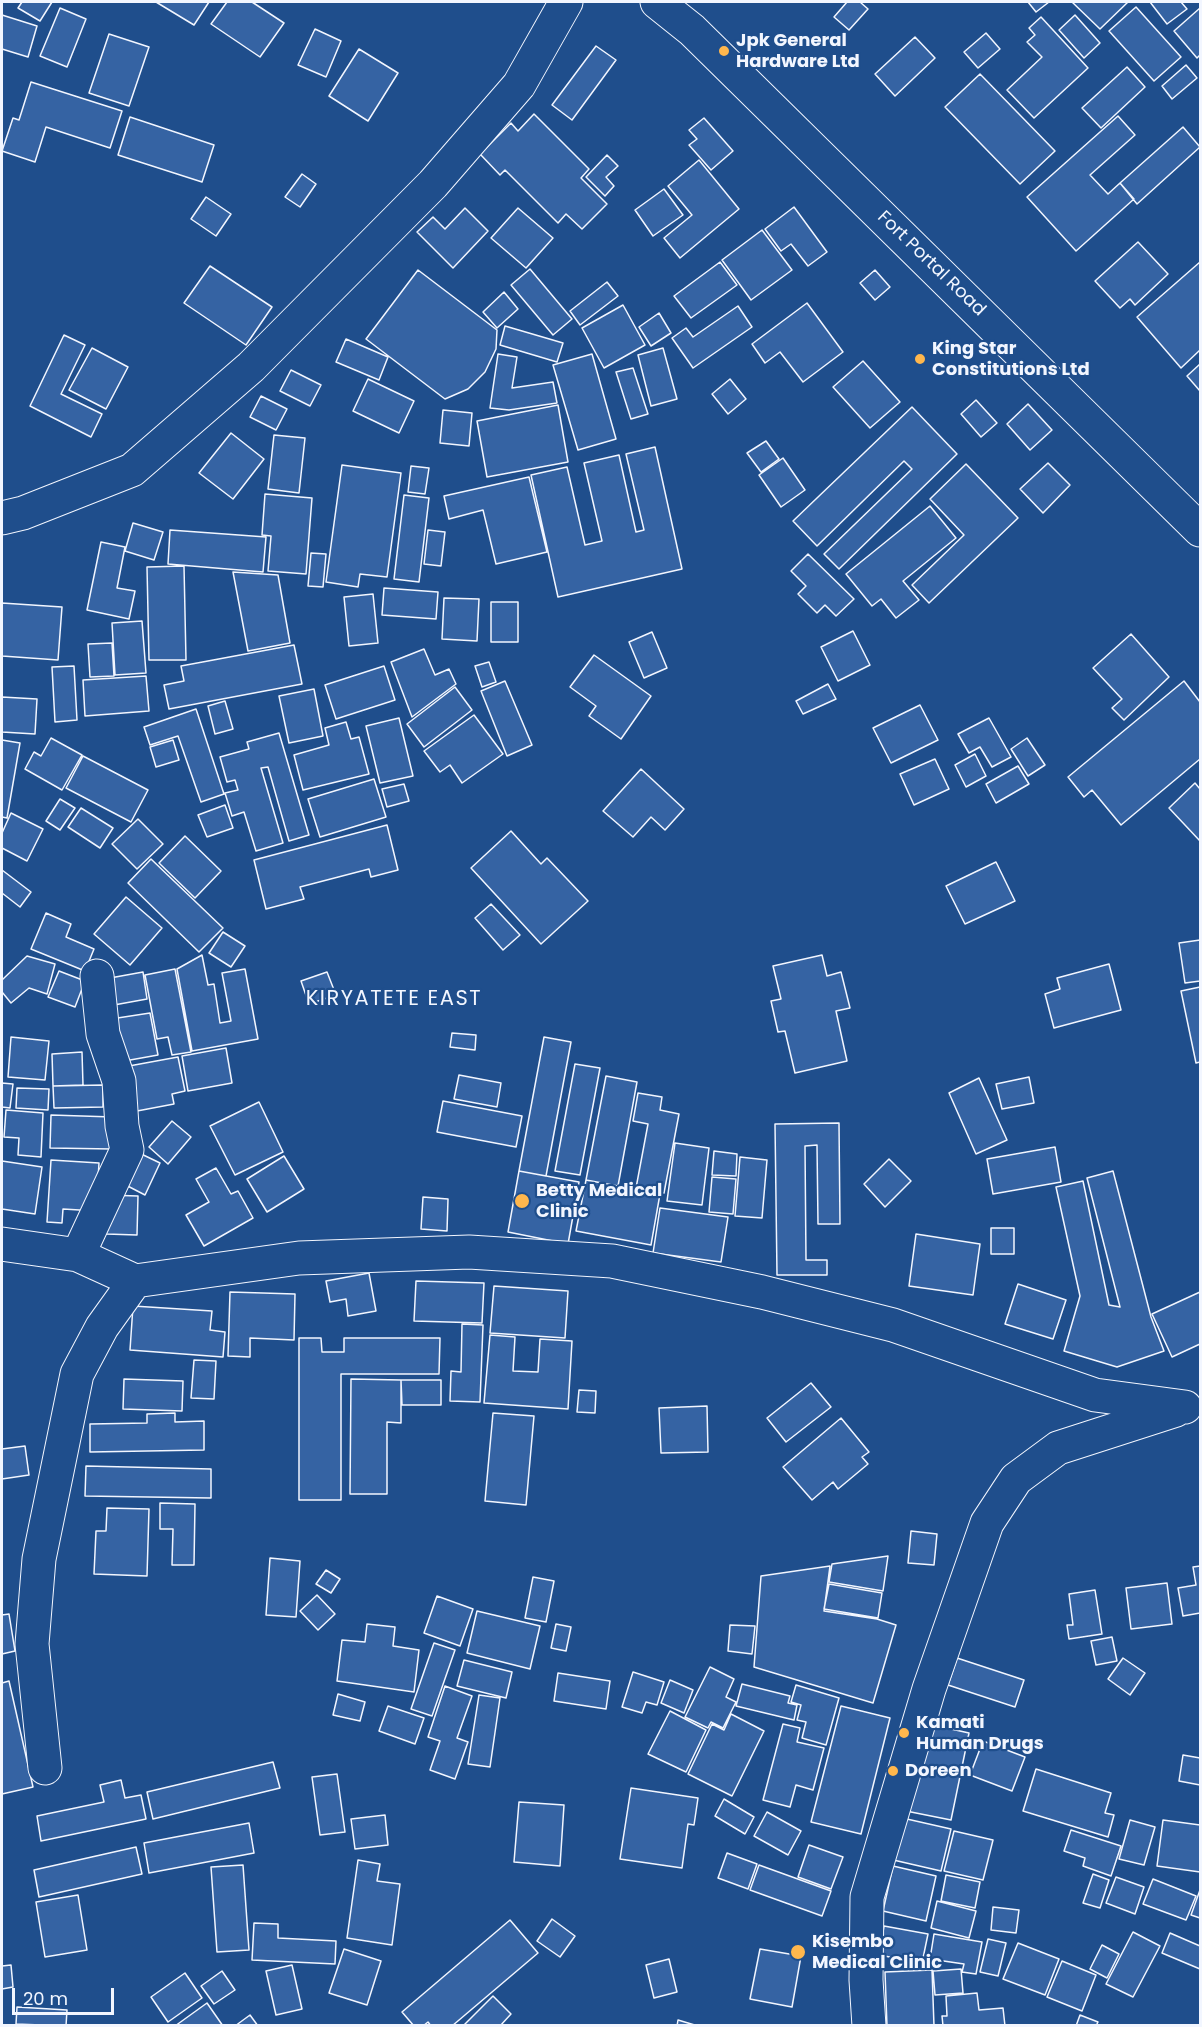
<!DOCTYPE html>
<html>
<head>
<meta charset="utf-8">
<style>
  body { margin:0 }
  #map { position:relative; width:1202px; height:2027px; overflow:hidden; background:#1f4e8c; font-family:Poppins,sans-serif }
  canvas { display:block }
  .frame { position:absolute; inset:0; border:3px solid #f2f6ff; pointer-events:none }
  .scale { position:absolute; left:12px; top:1988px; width:102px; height:27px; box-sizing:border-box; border:3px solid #f2f6ff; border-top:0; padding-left:8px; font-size:18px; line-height:21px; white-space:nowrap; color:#f2f6ff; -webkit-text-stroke:4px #1f4e8c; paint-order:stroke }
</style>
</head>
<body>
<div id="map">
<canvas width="1202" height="2027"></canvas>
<div class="frame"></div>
<div class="scale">20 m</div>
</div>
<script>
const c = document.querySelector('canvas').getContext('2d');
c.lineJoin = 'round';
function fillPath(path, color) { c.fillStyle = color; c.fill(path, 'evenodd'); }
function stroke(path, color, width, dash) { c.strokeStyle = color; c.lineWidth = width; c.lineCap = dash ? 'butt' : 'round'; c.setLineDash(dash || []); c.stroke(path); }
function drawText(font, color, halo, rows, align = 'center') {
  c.font = font + ' Poppins,sans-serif'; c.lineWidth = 4.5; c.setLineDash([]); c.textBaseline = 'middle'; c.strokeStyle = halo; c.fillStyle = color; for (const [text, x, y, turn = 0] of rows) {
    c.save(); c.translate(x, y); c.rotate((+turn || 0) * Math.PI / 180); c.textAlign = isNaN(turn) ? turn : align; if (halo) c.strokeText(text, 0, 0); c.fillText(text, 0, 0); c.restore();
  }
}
const building = new Path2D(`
  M22,2h30l-12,19 -22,-13z
  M156,2h53l-15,23z
  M227,2h25l32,21 -24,34 -49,-33z
  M847,2h13l8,7 -19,21 -15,-13z
  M1028,2h21l-13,10z
  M1072,2h56l-28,27z
  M1150,2h31l6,7 -20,15z
  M1136,7l45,50 -27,24 -45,-50z
  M60,8l26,11 -19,48 -27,-11z
  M1200,8v47l-3,3 -23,-27z
  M2,15l35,11 -9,31 -26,-8z
  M1075,15l25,28 -16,15 -25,-28z
  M1041,17l47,51 -54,50 -27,-28 35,-33 -15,-15 8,-7 -6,-7z
  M315,29l26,12 -15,36 -28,-12z
  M986,33l14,16 -22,19 -14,-16z
  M109,34l40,13 -20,59 -40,-13z
  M915,37l20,21 -40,38 -20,-22z
  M596,46l20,14 -44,60 -20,-15z
  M359,49l39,24 -30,48 -39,-25z
  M1186,65l11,13 -25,21 -10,-13z
  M1127,67l18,20 -44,41 -19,-20z
  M980,74l75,77 -35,33 -75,-77z
  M31,82l91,29 -12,37 -64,-21 -11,35 -33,-11 11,-33 6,2z
  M534,114l55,55 -8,9 26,26 -25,25 -16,-15 -8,9 -53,-53 -5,5 -20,-21 31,-31 7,8z
  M1118,116l17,19 -45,40 18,19 12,-11 14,16 -58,52 -49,-54z
  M130,117l84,28 -12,37 -84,-27z
  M704,118l29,33 -22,19 -22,-25 8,-6 -8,-9z
  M1183,127l17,20 -63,57 -17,-21z
  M607,155l11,11 -12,11 8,9 -9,10 -19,-19z
  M699,160l40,49 -59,49 -16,-20 28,-23 -24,-29z
  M302,174l14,10 -16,23 -15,-10z
  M664,189l19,26 -30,21 -18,-26z
  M206,197l25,17 -15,22 -25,-17z
  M794,207l33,45 -19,14 -17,-22 -10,7 -16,-22z
  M465,208l23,23 -35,37 -36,-36 16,-15 12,12z
  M518,208l35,30 -27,30 -35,-30z
  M762,230l30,40 -41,30 -29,-40z
  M1138,242l30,32 -33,31 -5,-6 -10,9 -25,-27z
  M720,262l17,23 -46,33 -17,-22z
  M1200,262v88l-19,18 -44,-51z
  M210,266l62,41 -26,38 -62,-42z
  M530,269l42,50 -19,16 -42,-50z
  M418,270l79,60 -1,19 -11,23 -17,17 -23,10 -79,-60z
  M875,270l15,17 -15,13 -15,-17z
  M607,282l11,14 -38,29 -10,-14z
  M504,292l14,17 -21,19 -14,-16z
  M807,303l36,49 -40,30 -23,-30 -15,11 -13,-19z
  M623,305l22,40 -41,23 -22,-40z
  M738,306l14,21 -59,41 -21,-30 14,-10 7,9z
  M659,313l12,20 -20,13 -12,-19z
  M505,326l58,17 -6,19 -57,-17z
  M64,335l21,10 -24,49 41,20 -11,23 -61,-31z
  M346,339l42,18 -9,23 -43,-18z
  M92,348l36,19 -22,42 -37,-19z
  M663,348l14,51 -26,7 -13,-51z
  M498,354l19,3 -5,31 41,-6 4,21 -48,7 -19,-2z
  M592,354l24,85 -38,11 -25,-85z
  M863,361l37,41 -30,26 -37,-41z
  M1200,364v27l-13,-15z
  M633,368l15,46 -17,5 -15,-47z
  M291,370l30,15 -11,21 -30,-15z
  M368,379l46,22 -15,32 -46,-22z
  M730,379l16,20 -18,15 -16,-20z
  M261,396l26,13 -11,21 -26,-13z
  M976,400l21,23 -16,14 -20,-23z
  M1028,404l24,26 -22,20 -23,-26z
  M558,405l10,57 -81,15 -10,-56z
  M912,407l45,47 -118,115 -15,-15 88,-85 -8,-8 -87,85 -24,-25z
  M443,410l29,3 -3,33 -29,-3z
  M231,433l33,26 -31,40 -34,-26z
  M274,435l31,3 -6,55 -31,-4z
  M766,441l13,18 -18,13 -14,-19z
  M655,447l27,122 -124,28 -27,-122 36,-8 18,78 17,-4 -18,-78 35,-8 17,77 8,-2 -18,-76z
  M783,458l22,32 -24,17 -22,-32z
  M1048,463l22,22 -27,28 -23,-24z
  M966,464l52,54 -89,85 -17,-18 52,-50 -34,-36z
  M342,465l59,8 -14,104 -27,-3 -2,13 -32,-5z
  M411,466l18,2 -4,26 -17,-2z
  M529,477l18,75 -51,12 -13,-54 -34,9 -5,-23z
  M265,494l47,4 -6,76 -38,-3 3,-35 -9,-1z
  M404,495l25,3 -10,84 -25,-3z
  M930,506l26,32 -53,43 16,19 -23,18 -15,-19 -9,7 -26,-32z
  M133,523l30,9 -9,28 -29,-9z
  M170,530l96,7 -3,35 -95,-8z
  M428,530l17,2 -4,34 -17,-2z
  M101,542l24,5 -8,41 18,3 -6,28 -42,-9z
  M311,553l15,1 -3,33 -15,-1z
  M808,554l46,45 -18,17 -11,-11 -8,8 -19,-19 8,-8 -15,-15z
  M184,566l2,94h-37l-2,-93z
  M233,572l45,3 12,68 -42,8z
  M384,588l54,4 -2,27 -54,-4z
  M373,594l5,49 -29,3 -5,-49z
  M444,598l35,1 -2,42 -35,-2z
  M491,602h27v40h-27z
  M2,603l60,4 -4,53 -56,-4z
  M142,621l4,52 -31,2 -3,-52z
  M853,631l17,34 -32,16 -17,-34z
  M652,632l15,36 -23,10 -15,-36z
  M1131,634l38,43 -45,43 -12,-12 10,-9 -29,-31z
  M112,643l2,33 -24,1 -2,-33z
  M294,645l8,39 -133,25 -5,-24 20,-4 -3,-15z
  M424,649l11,26 14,-6 7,15 -44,33 -21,-55z
  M594,655l57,41 -30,43 -32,-23 7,-10 -26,-19z
  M489,662l7,20 -14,5 -7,-21z
  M74,666l3,54 -22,2 -3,-55z
  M384,666l11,34 -59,19 -11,-34z
  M146,676l3,35 -64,5 -2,-36z
  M505,681l27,64 -25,11 -26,-65z
  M1184,681l16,21v57l-79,66 -29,-35 -8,7 -16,-20z
  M828,684l8,15 -33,15 -7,-13z
  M455,687l17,23 -48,37 -17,-23z
  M314,689l9,47 -34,7 -10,-47z
  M2,697l35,2 -2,35 -33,-2z
  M225,701l8,28 -18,5 -7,-28z
  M920,705l18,35 -47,23 -18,-35z
  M196,709l28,85 -23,8 -23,-66 -28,9 -6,-18z
  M474,715l29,39 -41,29 -12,-18 -10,7 -16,-21z
  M399,718l14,58 -33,7 -14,-57z
  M989,718l22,39 -19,10 -12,-20 -11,6 -11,-19z
  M346,722l5,17 8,-2 10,37 -66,16 -9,-35 35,-10 -4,-17z
  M279,733l30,102 -20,6 -21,-74 -7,1 22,75 -27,8 -12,-39 -12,4 -7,-23 13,-3 -3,-10 -8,2 -7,-25 29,-8 -2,-7z
  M51,738l31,17 -20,35 -37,-21 9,-17 7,4z
  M1027,738l18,27 -17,11 -17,-27z
  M2,740l18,3 -13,75 -5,-1z
  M173,740l6,20 -23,7 -6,-20z
  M975,754l11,22 -20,11 -11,-22z
  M83,756l65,34 -17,32 -65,-34z
  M935,759l14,30 -35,16 -14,-31z
  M1018,766l11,18 -33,19 -10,-19z
  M641,769l43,40 -19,21 -14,-13 -18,20 -30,-26z
  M374,779l12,38 -66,20 -12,-38z
  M1195,783l5,6v52l-31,-33z
  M404,784l5,17 -22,6 -5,-18z
  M60,799l15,9 -15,22 -14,-9z
  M225,805l8,23 -26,9 -9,-22z
  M81,808l32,20 -13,20 -32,-21z
  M11,813l32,16 -16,32 -25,-13v-15z
  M138,819l25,25 -26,25 -25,-25z
  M387,825l11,45 -27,7 -2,-8 -69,18 4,12 -38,10 -12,-49z
  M511,831l30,33 6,-6 41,43 -47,43 -70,-76z
  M185,836l36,35 -26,27 -36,-35z
  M151,859l72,69 -24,24 -71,-69z
  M996,862l19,39 -50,23 -19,-38z
  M2,870l29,22 -11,15 -18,-14z
  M126,897l36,31 -32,37 -36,-31z
  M491,904l29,31 -17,15 -28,-32z
  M46,913l25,11 -5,13 28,12 -9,22 -54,-22z
  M223,932l22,14 -14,21 -22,-14z
  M1200,940v41l-15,2 -6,-40z
  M202,955l6,30 6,-1 6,39 11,-2 -9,-48 23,-4 13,70 -66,12 -15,-82z
  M822,955l5,21 14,-4 9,36 -14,3 11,50 -52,12 -10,-42 -7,1 -7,-31 10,-2 -8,-33z
  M27,956l28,8 -8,30 -18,-6 -18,15 -9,-11v-12z
  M1109,964l12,46 -67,18 -9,-34 15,-5 -3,-11z
  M175,969l16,83 -19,3 -4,-18 -11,2 -12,-64z
  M59,971l26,10 -10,26 -27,-10z
  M143,972l4,27 -33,6 -4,-27z
  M327,972l9,23 -27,9 -8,-23z
  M1200,987v75l-4,1 -15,-72z
  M150,1013l8,42 -39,7 -8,-43z
  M452,1033l24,2 -1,15 -25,-3z
  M11,1037l38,4 -4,39 -37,-3z
  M544,1037l27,5 -25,134 -27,-5z
  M226,1048l6,35 -44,8 -6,-35z
  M82,1052l1,33 -30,1 -1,-32z
  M178,1057l7,34 -13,3 2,10 -37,7 -8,-45z
  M575,1064l25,4 -20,107 -25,-4z
  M459,1075l42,8 -4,24 -43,-8z
  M606,1076l31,6 -19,104 -32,-6z
  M1029,1077l5,26 -32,6 -6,-25z
  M979,1078l28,62 -31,14 -27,-61z
  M2,1083l11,1 -3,24 -8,-1z
  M103,1085v22l-49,1 -1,-22z
  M17,1088l32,1 -1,21 -32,-2z
  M638,1093l24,4 -2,13 19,4 -15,79 -28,-5 12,-64 -15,-3z
  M443,1101l79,15 -6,31 -79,-15z
  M259,1102l24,50 -48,23 -25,-49z
  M6,1110l37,3 -2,44 -23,-2 1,-17 -15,-1z
  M51,1115l62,2 -1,32 -62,-1z
  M172,1121l19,16 -23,27 -19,-17z
  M839,1123l1,101h-22l-1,-79 -12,1 1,114h21v15h-50l-2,-151z
  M675,1143l34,5 -7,57 -35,-4z
  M1055,1147l6,35 -68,12 -6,-35z
  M133,1150l27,13 -15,32 -27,-14z
  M714,1151l23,3 -1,22 -24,-1z
  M284,1156l20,33 -37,23 -20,-33z
  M740,1157l27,3 -5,58 -27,-2z
  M889,1159l22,22 -26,26 -21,-23z
  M51,1160l48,3 -3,48 -33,-2 -1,14 -15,-1z
  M2,1161l40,6 -7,47 -33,-5z
  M216,1168l15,26 7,-3 15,27 -49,28 -18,-31 23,-13 -13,-23z
  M519,1171l60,11 -11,62 -60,-12z
  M1113,1171l38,146 13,34 -47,16 -53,-16 16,-55 -24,-109 27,-6 26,124 11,2 -33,-129z
  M712,1177l24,2 -3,35 -24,-2z
  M586,1180l74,14 -9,51 -75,-14z
  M107,1195l31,1 -1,39 -31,-1z
  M423,1197l25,2 -1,32 -26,-2z
  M660,1208l68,9 -7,45 -68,-9z
  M991,1228h23v26h-23z
  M916,1234l64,10 -7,51 -64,-9z
  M369,1273l7,38 -28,5 -2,-17 -16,3 -4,-21z
  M416,1281l68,2 -2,40 -68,-2z
  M1018,1284l48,16 -13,39 -48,-15z
  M494,1286l74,5 -3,47 -75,-5z
  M230,1292l65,2 -1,46 -44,-2v19l-22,-1z
  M1200,1292v52l-28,13 -20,-43z
  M133,1306l79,5 -2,19 15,2 -2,25 -93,-7z
  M462,1324l21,1 -3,77 -30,-1 1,-30 10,1z
  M490,1335l25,2 -2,34 25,1 2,-33 32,2 -4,68 -84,-6z
  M299,1338h22l1,14h22v-14h96l-1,36h-98v126h-42z
  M194,1360l22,1 -2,38 -23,-1z
  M124,1379l59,2 -1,30 -59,-2z
  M351,1379l50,1v43l-14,-1v72h-37z
  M401,1380h40v25h-39z
  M811,1383l20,24 -45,35 -19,-24z
  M579,1390l17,1 -1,22 -18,-1z
  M707,1406l1,46 -47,1 -2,-45z
  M175,1413v9l29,-1v29l-114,2v-28l57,-1v-9z
  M493,1413l41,3 -8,89 -41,-4z
  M841,1418l28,34 -7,5 6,7 -30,25 -5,-7 -21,18 -29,-33z
  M25,1446l4,29 -27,4v-30z
  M86,1466l125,3v29l-126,-2z
  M160,1503l35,1 -1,61h-22l1,-36h-13z
  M107,1508l42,1 -2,67 -53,-2 2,-43h10z
  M911,1531l26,3 -3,31 -26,-2z
  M888,1556l-5,35 -54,-9 3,-18z
  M270,1558l30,3 -4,56 -30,-2z
  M830,1566l-6,45 53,8 19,6 -23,78 -119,-36 7,-91z
  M1200,1566v47l-17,3 -5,-28 18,-3 -3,-18z
  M326,1570l14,9 -9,14 -15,-9z
  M533,1577l21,4 -8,41 -21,-4z
  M1167,1583l5,41 -41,5 -5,-41z
  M829,1584l53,9 -4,25 -54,-9z
  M1095,1590l7,44 -33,5 -2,-14h6l-4,-31z
  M317,1595l18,19 -17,16 -18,-19z
  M437,1596l36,13 -13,37 -36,-13z
  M477,1611l63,15 -10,43 -63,-16z
  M9,1614l6,37 -13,3v-39z
  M367,1624l28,3 -2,19 26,4 -5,42 -77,-11 5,-41 23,2z
  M556,1624l15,3 -5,24 -15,-3z
  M730,1625l25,1 -3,28 -24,-3z
  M1112,1637l5,24 -21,4 -5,-24z
  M434,1643l21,7 -23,66 -21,-7z
  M957,1658l67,22 -9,27 -67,-22z
  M1123,1658l22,15 -15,22 -22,-16z
  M464,1660l48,12 -6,26 -49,-12z
  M710,1667l24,12 -8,18 10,5 -13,26 -12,-6 -3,6 -23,-11z
  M633,1672l31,10 -7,23 -11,-3 -4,11 -20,-6z
  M558,1673l52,8 -4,28 -52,-8z
  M670,1680l23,10 -9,23 -23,-10z
  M9,1681l24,106 -31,7v-111z
  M742,1684l48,12 -2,7 9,2 -3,15 -58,-14z
  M796,1685l43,13 -13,47 -24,-7 4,-16 -9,-2 4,-15 -10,-3z
  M445,1686l27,10 -15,42 11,4 -13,37 -25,-9 10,-29 -12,-4z
  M338,1694l27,8 -5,19 -27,-6z
  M479,1695l21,3 -10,69 -22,-3z
  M388,1706l36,12 -9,26 -36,-13z
  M841,1706l49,12 -29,116 -50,-12z
  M670,1711l36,19 -20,42 -38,-18z
  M731,1714l33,17 -32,65 -44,-22 24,-50 12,6z
  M924,1723l45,10 -18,87 -45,-9z
  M783,1724l17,4 -3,14 27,6 -11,42 -17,-5 -6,22 -27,-7z
  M983,1741l42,16 -13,34 -42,-16z
  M1183,1755l17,3v27l-21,-4z
  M273,1762l7,26 -127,31 -6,-27z
  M1036,1769l75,24 -6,20 9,2 -6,22 -85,-26z
  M337,1774l8,58 -25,3 -8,-58z
  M121,1780l4,18 16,-3 5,24 -105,22 -4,-25 67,-14 -4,-17z
  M631,1788l67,10 -4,27 -6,-1 -6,44 -62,-9z
  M724,1799l30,18 -9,17 -30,-18z
  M519,1802l45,3 -4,61 -46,-4z
  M767,1812l34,19 -13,24 -34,-19z
  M385,1815l3,30 -33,4 -4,-30z
  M898,1817l53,12 -10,42 -52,-12z
  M1130,1820l25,7 -11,38 -25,-6z
  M1163,1820l37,5v47l-43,-6z
  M249,1823l5,30 -105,20 -5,-30z
  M1071,1830l50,16 -10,30 -28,-10 2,-8 -21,-7z
  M954,1831l39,9 -10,40 -39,-9z
  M809,1845l34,12 -12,32 -33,-12z
  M136,1847l6,27 -103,23 -5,-27z
  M727,1853l30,11 -9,25 -30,-11z
  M358,1860l22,4 -3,17 23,3 -8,61 -45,-7z
  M243,1865l6,85 -32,2 -6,-85z
  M759,1865l72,26 -9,25 -72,-26z
  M893,1866l43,10 -10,45 -43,-10z
  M1093,1874l16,6 -9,28 -17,-5z
  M946,1875l34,7 -5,26 -34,-7z
  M1116,1877l28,10 -9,27 -29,-11z
  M1153,1879l43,17 -10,24 -43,-16z
  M1200,1890v28l-9,-3z
  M78,1895l9,55 -42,7 -9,-55z
  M937,1901l39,10 -7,27 -38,-10z
  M993,1907l26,3 -3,23 -25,-3z
  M552,1919l23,17 -15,21 -23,-16z
  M510,1920l28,33 -86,73h-21l-3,-4 -5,4h-9l-12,-14z
  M254,1923l24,1v14l58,3 -1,23 -83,-4z
  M884,1926l44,8 -6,29 -43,-8z
  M1133,1932l27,14 -27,51 -27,-13z
  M1170,1933l30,13v23l-38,-16z
  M934,1934l48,8 -6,32 -14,-2 2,-8 -34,-5z
  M988,1939l18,4 -8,33 -18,-4z
  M1018,1943l41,16 -14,36 -42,-16z
  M1102,1945l17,9 -12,24 -17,-9z
  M344,1949l37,12 -14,44 -38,-12z
  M760,1949l41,7 -9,51 -42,-8z
  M669,1959l8,33 -23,6 -8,-33z
  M1062,1961l34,14 -14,36 -35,-14z
  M11,1965l2,22 -11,2v-23z
  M292,1965l10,44 -26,6 -10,-44z
  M961,1969l2,24 -28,2 -2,-24z
  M932,1970l2,56h-47l-2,-54z
  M222,1971l13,19 -21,14 -13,-18z
  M185,1973l17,25 -34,24 -17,-25z
  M977,1993l2,17 24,-2 2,18h-62l-1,-10h5l-1,-20z
  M493,1996l18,18 -11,12h-37z
  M207,2003l16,23h-48z
  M17,2007l50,3 -1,16 -50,-2z
  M250,2015l8,11h-23z
  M1080,2015l18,7 -2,4h-20z
  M678,2020l20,6h-21z`);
fillPath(building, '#3563a3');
stroke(building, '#f2f6ff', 1.5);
const minor = new Path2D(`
  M2,518l21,-5 109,-43 119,-103 182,-183 86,-99 47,-83
  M2,1244l76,11 57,26 164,-23 170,-6 143,9 150,31 131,33 202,70 90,12
  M78,1255l49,-105 -5,-24 -3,-45 -16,-47 -6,-58
  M45,1768l-13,-124 7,-85 38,-185 25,-47 33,-46
  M869,2026l-3,-46 1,-83 62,-208 58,-166 29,-44 42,-31 118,-38`);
const major = new Path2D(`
  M657,2l35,28 508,500`);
stroke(minor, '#f2f6ff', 35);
stroke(major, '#f2f6ff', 35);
stroke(minor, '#1f4e8c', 33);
stroke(major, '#1f4e8c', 33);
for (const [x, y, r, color] of [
  [724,51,6,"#ffb74d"],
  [920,359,6,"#ffb74d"],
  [522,1201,8,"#ffb74d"],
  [904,1733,6,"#ffb74d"],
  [893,1771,6,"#ffb74d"],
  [798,1952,8,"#ffb74d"]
]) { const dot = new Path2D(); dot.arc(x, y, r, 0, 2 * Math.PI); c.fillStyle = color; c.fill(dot); stroke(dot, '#1f4e8c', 2); }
drawText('bold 18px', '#f2f6ff', '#1f4e8c', [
  ["Jpk General",736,41],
  ["Hardware Ltd",736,62],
  ["King Star",932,349],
  ["Constitutions Ltd",932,370],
  ["Betty Medical",536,1191],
  ["Clinic",536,1212],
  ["Kamati",916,1723],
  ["Human Drugs",916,1744],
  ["Doreen",905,1771],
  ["Kisembo",812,1942],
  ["Medical Clinic",812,1963]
], 'left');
drawText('18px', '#f2f6ff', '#1f4e8c', [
  ["Fort Portal Road",931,264,44]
]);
c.letterSpacing = '1.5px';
drawText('21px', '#f2f6ff', '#1f4e8c', [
  ["KIRYATETE EAST",394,1000]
]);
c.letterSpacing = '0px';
</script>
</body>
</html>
